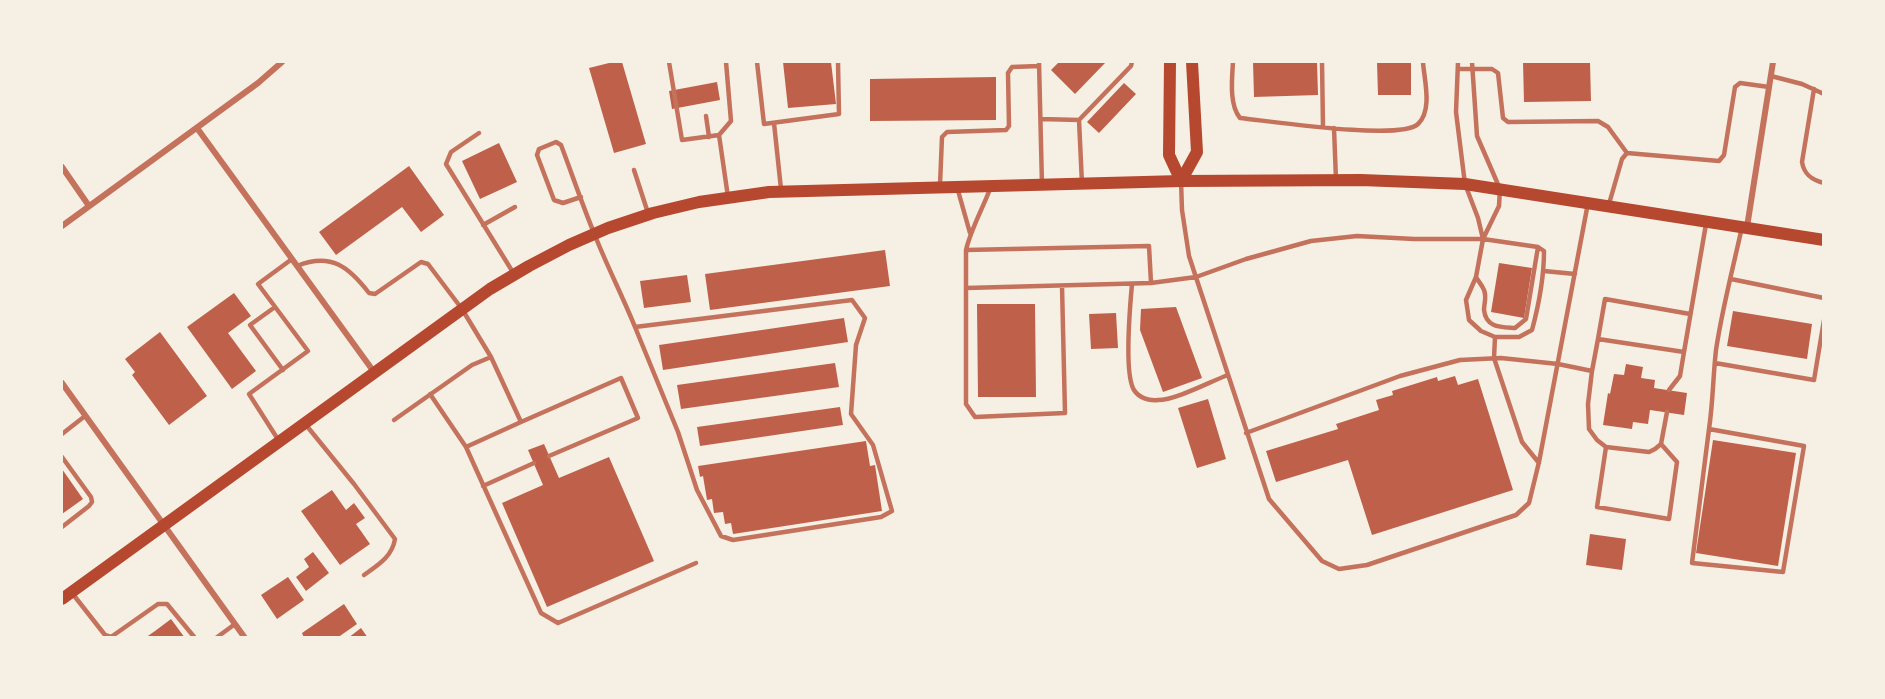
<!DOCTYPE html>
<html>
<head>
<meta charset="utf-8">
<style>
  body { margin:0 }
  #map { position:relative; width:1885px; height:699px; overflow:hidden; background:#f6efe4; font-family:Lato,sans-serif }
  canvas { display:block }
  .frame { position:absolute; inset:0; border:63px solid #f6efe4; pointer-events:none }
</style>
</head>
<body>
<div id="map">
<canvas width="1885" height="699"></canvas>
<div class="frame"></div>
</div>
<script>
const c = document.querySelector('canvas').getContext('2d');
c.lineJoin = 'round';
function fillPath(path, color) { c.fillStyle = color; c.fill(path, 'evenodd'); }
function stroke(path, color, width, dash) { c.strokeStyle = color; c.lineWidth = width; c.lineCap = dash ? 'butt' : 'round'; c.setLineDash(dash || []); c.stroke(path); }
fillPath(new Path2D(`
  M613,62h9l24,82 -32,9 -25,-85z
  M783,62h48l5,42 -48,4z
  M1059,62h47l-31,32 -24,-24z
  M1253,62h64l1,33 -64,2z
  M1377,62h34v33h-33z
  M1523,62h67l1,39 -67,1z
  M996,77v43l-126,1v-42z
  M717,82l3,18 -48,9 -3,-18z
  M1124,83l12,11 -37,39 -12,-11z
  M499,143l18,39 -37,17 -18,-38z
  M409,166l35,49 -23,17 -19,-25 -66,48 -17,-23z
  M885,250l5,36 -180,24 -5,-36z
  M1499,263l33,5 -8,50 -33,-6z
  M687,275l4,27 -47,6 -4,-27z
  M234,293l17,23 -23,17 28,38 -24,18 -45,-62z
  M977,304h58l1,93h-58z
  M1176,307l26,71 -39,14 -23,-62 1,-21z
  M1733,311l79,13 -5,35 -80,-13z
  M1116,313l2,35 -27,1 -2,-35z
  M844,318l4,24 -185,28 -4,-25z
  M160,332l47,64 -38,29 -37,-50 3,-3 -10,-13z
  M835,363l4,24 -158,22 -4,-24z
  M1626,364l17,3 -2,11 14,2 -1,8 33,5 -3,22 -34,-5 -2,14 -15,-2 -1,7 -29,-4 5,-32 2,1 4,-20 10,1z
  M1455,376l3,9 20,-6 35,111 -141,45 -24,-75 -72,22 -10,-31 72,-22 -2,-5 43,-14 -3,-10 17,-5 -1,-4 45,-14 1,4z
  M1208,399l18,60 -29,9 -19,-60z
  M840,407l3,18 -143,21 -3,-19z
  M1713,440l83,13 -18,113 -82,-13z
  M866,441l4,25 5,-1 7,46 -149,23 -2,-11 -6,1 -2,-12 -9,1 -2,-14 -5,1 -4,-24 -3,1 -2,-11z
  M544,444l15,34 50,-21 45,104 -107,46 -45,-104 41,-18 -15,-35z
  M62,469l21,30 -21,15z
  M332,490l14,20 8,-7 11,15 -9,6 14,20 -30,21 -39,-54z
  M1590,534l36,5 -4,31 -36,-5z
  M313,552l16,21 -23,18 -10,-14 13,-10 -5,-8z
  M288,577l16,23 -27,19 -16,-24z
  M344,604l13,20 -20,14h-33l-2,-5z
  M171,619l14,19h-40l10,-7z
  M361,628l7,10h-20z`), '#bf614a');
stroke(new Path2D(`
  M669,62l13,78 37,-5
  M726,62l5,59 -12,14 9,62
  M757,62l7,62 75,-10 -1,-52
  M1039,62l3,123
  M1233,62c-1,17 -4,43 7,56 30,3 160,23 178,6 15,-14 6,-45 5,-62
  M1322,62l1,65
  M1458,62l-2,50 9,72 13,34 5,21 16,-33 1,-17 -23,-53 -5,-74
  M1458,69h34l6,4 5,45 5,4 90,-1 10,6 19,26
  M1771,76l31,8 22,10
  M1814,89l-12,73c2,12 9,18 22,21
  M706,116l3,21
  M1041,119l38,1 52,-54 1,-4
  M1079,120l3,64
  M774,123l7,66
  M1334,128l2,52
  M479,133l-28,19 -5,12 68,110
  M634,170l14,43
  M1181,181l1,29 7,46 80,243 53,62 17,8 28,-4 149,-50 13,-12 10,-41 49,-259
  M940,185l2,-48 5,-5 59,-2 3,-4 -1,-53 4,-6 27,-1
  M957,187l13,46
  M990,189c-8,21 -19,40 -24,61l183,-4 2,37 45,-6 50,-18 65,-18 46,-5 57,3h69l55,8 6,4c0,27 -5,53 -12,79l-13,7h-24l-14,-6 -12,-11 -3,-20 10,-23 7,-38
  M581,197l-18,6 -9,-3 -17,-45 2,-6 17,-7 5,3c11,29 21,59 33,88 12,31 28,62 41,94l43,105 19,58 24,46 12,4 148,-23 11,-6 -19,-66 -22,-31 5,-69 9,-27 -13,-18 -217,27
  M1609,204l13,-45 5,-6 92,8 5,-6 11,-68 5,-4 29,4
  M483,225l32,-18
  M966,250v38l185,-5
  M297,266c34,-14 52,1 72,27l6,1 46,-32 7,2 34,45 29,48 30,65 -55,25 75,166 17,10 138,-60
  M1544,271l31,3
  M1476,277c2,4 6,8 8,13 3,7 0,13 0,20 2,18 17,17 31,18l11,-9 12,-72
  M1731,279l93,19
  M1132,284c-2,22 -8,90 2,106 5,8 15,11 24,10 18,0 51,-18 70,-25
  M966,288v116l9,13 90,-4 -3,-127
  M275,307l-25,18 33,45
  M1495,337l-1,21 28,84 17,21
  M1598,339l7,-40 85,15
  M1715,363l99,17 10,-60
  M1592,371l-4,33 1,25 8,11 9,7 43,5 6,-3 6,-5 6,-32
  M1669,390l11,-14 4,-24
  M430,394l36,53
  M394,420l78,-55 19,-8
  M521,422l100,-44 17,40 -89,38
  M306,425l48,59 41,55c-3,18 -17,26 -31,36
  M1709,429l95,17 -21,126 -91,-9 17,-134c4,-26 4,-53 7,-79 6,-41 17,-82 26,-123
  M1246,433l154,-57 60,-16 41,-2 57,6 34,7 6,-32 86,13 22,-128
  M62,434l23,-18
  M279,441l-30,-47 59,-43 -50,-67 34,-25
  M1606,447l-9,60 72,12 8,-57 -16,-18
  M62,457l29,40 1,5 -3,4 -27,21
  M483,486l51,-23
  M72,593l33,42 6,2 47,-33h9l28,34
  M216,638l19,-14`), '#c5725c', 4.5);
stroke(new Path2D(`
  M197,128l177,244
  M62,167l27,39
  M62,226l196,-143 24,-21
  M1747,227l26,-165
  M62,383l183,255`), '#c5725c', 6);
stroke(new Path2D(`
  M1170,62l-1,93 12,26
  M1181,181l16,-29 -5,-90
  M62,599l428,-310 39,-23 40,-21 39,-17 45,-15 46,-11 70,-10 412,-11 180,-1 104,4 359,56`), '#b5482f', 12);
</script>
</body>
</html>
